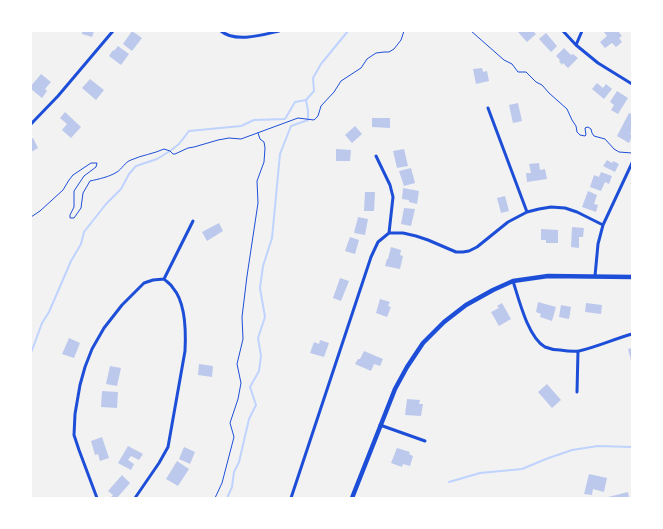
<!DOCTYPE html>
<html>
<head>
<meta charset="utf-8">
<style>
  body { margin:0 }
  #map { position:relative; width:663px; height:529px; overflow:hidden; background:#f2f2f2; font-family:"DejaVu Sans",sans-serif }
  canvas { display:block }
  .frame { position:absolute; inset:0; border:32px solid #fff; pointer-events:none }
</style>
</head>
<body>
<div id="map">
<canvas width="663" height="529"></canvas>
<div class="frame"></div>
</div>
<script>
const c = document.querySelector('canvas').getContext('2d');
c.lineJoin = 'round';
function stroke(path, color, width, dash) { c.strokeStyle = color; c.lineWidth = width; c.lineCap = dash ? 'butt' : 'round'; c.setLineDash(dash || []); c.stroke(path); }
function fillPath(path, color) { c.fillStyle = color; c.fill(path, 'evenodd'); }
stroke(new Path2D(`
  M31,353l11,-30 7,-11 22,-51 10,-17 3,-12 22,-28 15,-15 8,-15 7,-8 21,-7 13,-8 9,-7 10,-13 52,-5 13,-6 31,-1 10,-17 11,-2
  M449,482l31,-9 42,-4 24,-10 26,-9 26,-4 34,1
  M227,498l5,-11 2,-15 5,-10 10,-43 7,-14 -6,-18 9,-16 2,-15 -3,-18 7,-21 -5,-29 3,-22 9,-28 8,-84 11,-28 17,-6v-9l-2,-11 8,-9 -1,-13 8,-14 27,-33`), '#bfd3fe', 2);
fillPath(new Path2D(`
  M82,31h12l-2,6 -10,-3z
  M132,31l10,7 -10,13 -9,-7z
  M517,31h16l3,3 -9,8z
  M605,31h9l1,1 3,-1 4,5 -3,2 3,4 -6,5 -4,-4 -7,5 -5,-6 7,-6 -3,-4z
  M546,33l11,13 -6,6 -12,-13z
  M118,46l11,8 -8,11 -12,-9 4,-6 1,1z
  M564,48l7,7 2,-1 5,4 -10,10 -5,-5 -1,2 -3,-4 1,-1 -4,-4z
  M482,68l1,4 4,-1 2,10 -13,3 -3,-15z
  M41,74l10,8 -6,7 2,2 -5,7 -11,-9v-3z
  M90,79l14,11 -8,10 -14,-12z
  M597,83l6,5 3,-4 6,5 -8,10 -12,-10z
  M617,91l11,7 -10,16 -7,-4 3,-5 -4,-3z
  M518,103l4,18 -9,2 -4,-18z
  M65,112l16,15 -10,11 -9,-8 5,-6 -7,-6z
  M629,113l3,1v16l-2,4 2,1v1l-3,7 -12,-7z
  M372,118h18v10l-18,-1z
  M355,126l7,8 -10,9 -7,-8z
  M33,138l5,10 -7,4v-13z
  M336,149l15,1 -1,11h-14z
  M404,149l4,17 -11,2 -4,-17z
  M607,160l5,3 1,-2 6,3 -4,8 -12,-6z
  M539,163l1,7 5,-1 2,10 -20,3 -1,-9h5l-2,-9z
  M411,168l4,15 -11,3 -5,-15z
  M601,172l11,4 -3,8 -4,-2 -4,9 -11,-4 4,-12 5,2z
  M403,188l16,3 -2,13 -8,-2v-2l-7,-1z
  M588,191l9,4 -3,9 4,1 -2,7 -14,-5z
  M365,192h10l-1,19h-10z
  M505,196l4,15 -8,2 -4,-15z
  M404,208l11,1 -4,17 -10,-2z
  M358,217l10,2 -3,16 -11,-2z
  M219,223l4,8 -16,10 -5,-9z
  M572,227l12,1 -1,9h-4v11l-8,-1z
  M541,229l17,1v13h-12v-3h-5z
  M350,237l9,3 -4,14 -10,-3z
  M391,247l10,3 -1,5 3,1 -3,13 -15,-3 2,-7h1z
  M340,278l9,3 -8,20 -8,-3z
  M380,299l10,3 -2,4 3,1 -4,10 -11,-4z
  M538,302l18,5 -4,14 -12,-4 1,-3 -5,-2z
  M502,303l9,16 -12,7 -8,-14 8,-4 -2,-2z
  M586,303l16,2 -1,9 -16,-2z
  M561,305l10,2 -2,12 -10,-2z
  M69,338l11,5 -6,15 -12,-4z
  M320,340l9,3 -5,14 -14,-4 4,-11 5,2z
  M632,348v16l-4,-15z
  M364,351l19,8 -3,7 -6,-2 -3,7 -16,-7 3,-5h2z
  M199,364l14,2 -1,11 -14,-2z
  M110,366l11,2 -4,18 -11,-2z
  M547,384l14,16 -9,8 -14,-16z
  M102,391l16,1 -1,16 -16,-1z
  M407,399l13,1 -1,4h4l-2,12 -16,-1z
  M102,437l7,21 -9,3 -2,-7 -3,1 -4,-14z
  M128,446l15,8 -4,6 -8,-4 -3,4 6,4 -3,6 -13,-7z
  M184,447l11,5 -5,12 -11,-5z
  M397,448l13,4 -1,2 4,2 -3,10 -7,-2 -1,3 -11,-4z
  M177,461l12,8 -11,17 -12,-7z
  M589,474l18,4 -3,14 -11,-3 -1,6 -8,-1z
  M122,475l8,8 -13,15h-7l3,-3 -5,-4z
  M628,492l1,6h-21v-1z`), '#bdc9ec');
stroke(new Path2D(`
  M471,31l33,29 8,4 6,8h8l10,10 6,3 7,8 18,16 5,11 4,6 1,6 3,3 5,1 1,-1 -1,-7 3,-1 3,2 1,4 2,3 11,3 9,10 5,3 13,1
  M31,217l9,-6 23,-21 6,-10 4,-5 18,-12h6l-1,4 -12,9 -10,15v16l-4,8v3h4l7,-10 2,-15 7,-12c9,-2 19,-4 27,-9 5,-3 8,-10 14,-12 11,-5 22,-6 33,-11l6,2 3,3h2l13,-6 6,-1 24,-7 11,-2 12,1 57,-21 16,2 4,-4 3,-10 13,-14 7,-11 20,-13 6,-9 9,-6 8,-1h5l5,-3 7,-9 3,-9
  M31,260v4
  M215,498l7,-15 12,-46 -4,-14 8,-24 3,-16 -4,-19 6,-25 -1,-22 5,-41 11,-73 -1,-22 7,-19 1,-14 -1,-6 -4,-3 -2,-6`), '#1d4ed8', 1);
stroke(new Path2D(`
  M221,31c14,12 41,4 58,0
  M563,31l13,14 22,18 34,21
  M576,45l6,-14
  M488,108l39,104
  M31,124l27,-28 55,-65
  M376,156l14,29 3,12 -4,36
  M595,276l3,-32 5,-19 29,-62
  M164,279l29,-58
  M513,281c6,19 15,56 32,66 5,2 10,3 15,3 6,1 13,2 19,1 18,-4 35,-12 53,-17
  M577,392l1,-41
  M380,425l45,16
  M97,498l-18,-48 -5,-15 1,-21 5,-29 5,-18 7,-18 12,-21 18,-23 22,-22 9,-3 11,-1c3,3 7,5 9,9 13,15 13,44 12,63l-17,96 -9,16 -24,35
  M291,498l80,-241 7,-15 11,-9h14l13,3 12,4 28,12h7l6,-1 8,-4 31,-25 19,-10 12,-3 12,-2 14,1 12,4 26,13`), '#1d4ed8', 3);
stroke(new Path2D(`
  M352,498l43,-109 12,-22 16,-24 21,-21 22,-17 27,-15 20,-9 35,-5 84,1`), '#1d4ed8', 4.5);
</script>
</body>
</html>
